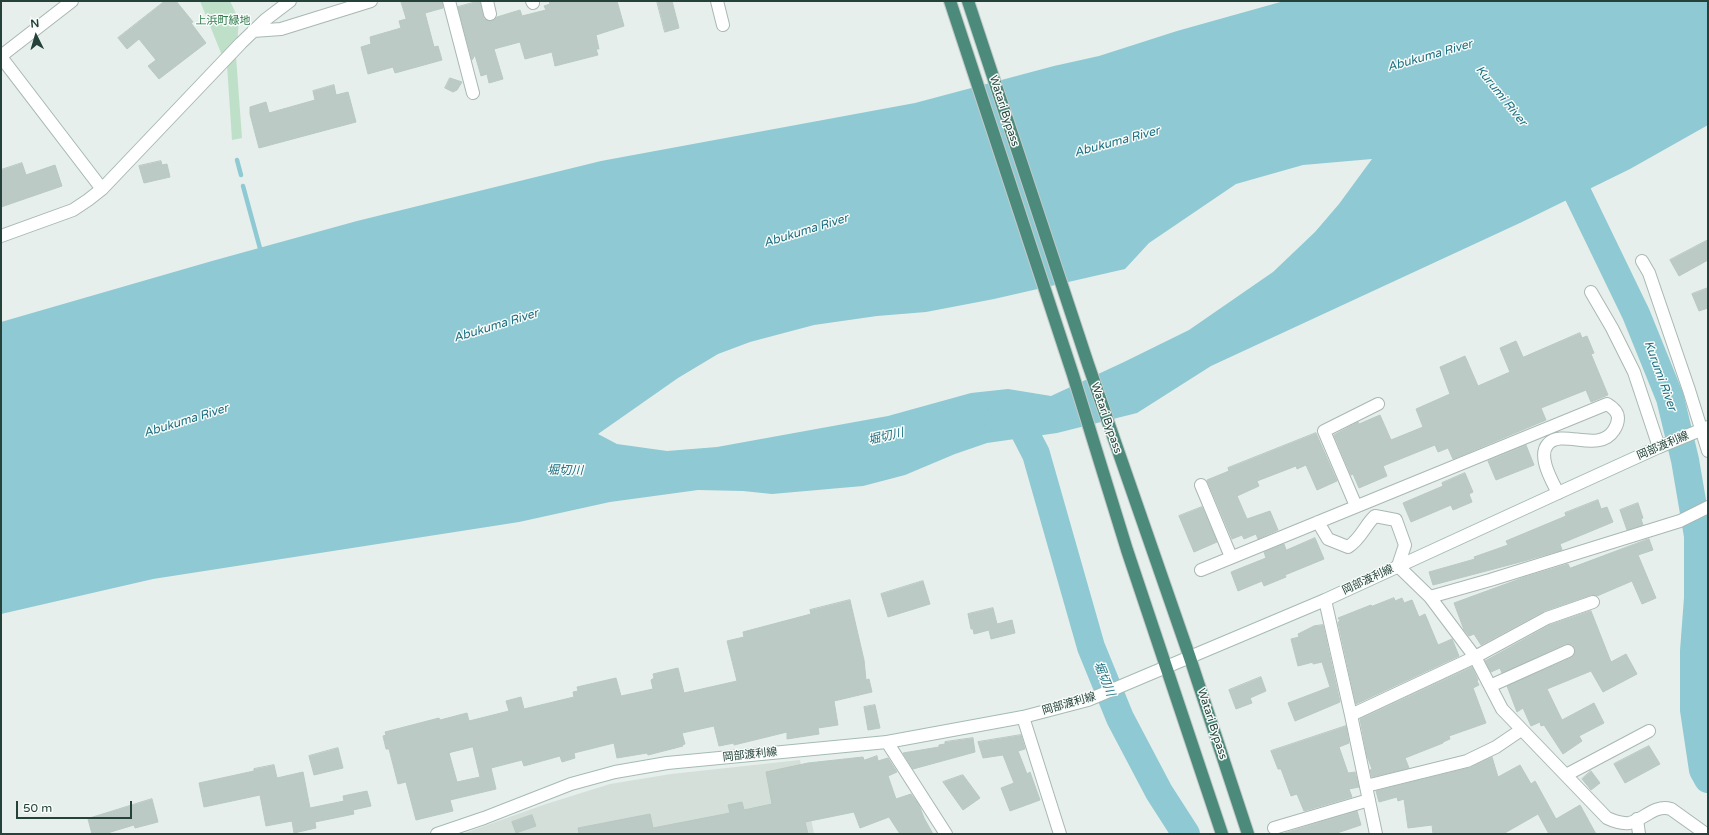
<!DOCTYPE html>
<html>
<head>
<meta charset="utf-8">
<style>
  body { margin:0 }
  #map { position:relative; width:1709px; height:835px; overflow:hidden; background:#e6efeb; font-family:"Varela Round",sans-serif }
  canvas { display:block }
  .frame { position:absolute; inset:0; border:2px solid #24423a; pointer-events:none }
  .north { position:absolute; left:16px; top:16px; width:40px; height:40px; -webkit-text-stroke:3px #f7fbf9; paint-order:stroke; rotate:355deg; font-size:11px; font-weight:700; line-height:16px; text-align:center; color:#24423a }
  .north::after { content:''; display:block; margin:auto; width:14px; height:18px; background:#24423a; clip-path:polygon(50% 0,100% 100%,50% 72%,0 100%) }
  .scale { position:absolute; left:16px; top:801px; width:116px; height:18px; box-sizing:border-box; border:2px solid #24423a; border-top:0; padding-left:5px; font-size:12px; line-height:14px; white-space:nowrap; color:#24423a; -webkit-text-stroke:3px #f7fbf9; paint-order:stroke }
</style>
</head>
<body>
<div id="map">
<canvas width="1709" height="835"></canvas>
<div class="frame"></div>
<div class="north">N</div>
<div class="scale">50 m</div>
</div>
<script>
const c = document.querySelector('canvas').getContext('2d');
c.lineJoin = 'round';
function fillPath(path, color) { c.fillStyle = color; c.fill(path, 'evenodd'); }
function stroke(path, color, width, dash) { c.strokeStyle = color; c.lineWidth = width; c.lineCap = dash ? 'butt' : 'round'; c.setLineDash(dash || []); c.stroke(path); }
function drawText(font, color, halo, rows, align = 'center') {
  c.font = font + ' "Varela Round","Noto Sans JP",sans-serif'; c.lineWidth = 3; c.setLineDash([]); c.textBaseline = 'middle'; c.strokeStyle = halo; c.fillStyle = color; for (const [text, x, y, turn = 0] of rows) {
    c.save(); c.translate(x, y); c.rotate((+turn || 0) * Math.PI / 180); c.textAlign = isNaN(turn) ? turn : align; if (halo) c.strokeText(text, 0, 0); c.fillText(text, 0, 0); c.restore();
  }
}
fillPath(new Path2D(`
  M800,760l14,74h-352l84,-30 64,-20 61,-10z`), '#d4dfda');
fillPath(new Path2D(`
  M200,1h30l9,19 -3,36 6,82 -10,2 -5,-75 -6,-12z`), '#bfe0c8');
fillPath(new Path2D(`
  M1284,1h424v124l-78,44 -108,53 -311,144 -74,47 -80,20 -70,10 -32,11 -50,21 -42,11 -91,8 -29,-3 -45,-1 -88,12 -91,20 -366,57 -152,35v-292l211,-61 145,-40 244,-60 314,-58 139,-37 45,-10 78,-25zM1372,159l-33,45 -24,28 -42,40 -84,58 -65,32 -73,34 -43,-7 -37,4 -83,23 -171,31 -50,4 -50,-7 -19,-10 80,-56 40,-24 32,-12 64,-17 63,-9 49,-4 68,-13 131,-30 24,-26 87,-59 67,-19z`), '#8ec9d4');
stroke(new Path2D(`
  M237,160l4,15
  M243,186l18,66`), '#8ec9d4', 4.5);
stroke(new Path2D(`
  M1556,164l19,24 61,126 34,84 15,62 13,76v62l-4,53v59l9,60 5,9
  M998,419l21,2 17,33 55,193 29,71 39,74 27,42`), '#8ec9d4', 28);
const building = new Path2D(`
  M165,1h11l17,21 -2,1 15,20 -47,36 -11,-13 8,-6 -17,-21 -12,10 -9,-11z
  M401,1h41l1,7 -18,5 9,34 4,-1 4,14 -47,13 -2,-6 -25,7 -7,-27 10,-3 -1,-7 31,-9 -2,-7 7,-2z
  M480,1l4,18 7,2 6,-4 23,-7 2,6 24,-6 -2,-4 6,-2 -1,-3h68l7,25 -28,9 3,14h-3l2,6 -43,11 -3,-14 -27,7 -5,-17 -26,7 9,30 -14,4 -2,-9 -6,2 -6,-21 -3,5 -14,-53z
  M657,1h15l7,27 -14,4z
  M450,78l12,4 -5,8 -4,2 -8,-4z
  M334,85l2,10 12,-3 8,30 -97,26 -9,-34v-7l16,-5 3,11 46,-13 -2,-9z
  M161,161l1,4 5,-1 3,13 -26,6 -5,-17z
  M22,163l4,12 29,-10 7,21 -61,21v-37z
  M1708,240v20l-29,16 -9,-16z
  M1708,288v20l-9,3 -7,-17z
  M1580,333l2,5 5,-2 7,17 -3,1 17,41 -17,7 -5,-12 -45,18 5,12 -93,39 -5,-11 -10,4 -3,-7 -52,21 4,10 -28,12 -6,-14 -2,1 -17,-40 24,-13 1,2 21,-9 11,25 32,-13 -7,-18 34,-15 -10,-27 25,-11 13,30 32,-14 -10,-24 16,-7 7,16z
  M1316,433l21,48 -20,9 -11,-25 -9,4 -1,-3 -39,15 2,5 -22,10 10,23 23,-8 8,19 -20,9 -2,-5 -12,5 -2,-4 -10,4 -25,-59 22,-9 -1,-3z
  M1526,445l8,20 -38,15 -8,-19z
  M1465,473l8,19 -4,2 3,8 -19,8 -2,-5 -40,17 -8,-19 40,-17 -1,-3z
  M1598,500l3,9 6,-2 6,15 -53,22 2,6 -38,11 -91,24 -4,-13 46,-13 -1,-2 34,-12 -2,-4 60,-25 -1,-3z
  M1638,503l5,15 -2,1 2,6 -16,5 -7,-20z
  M1202,507l15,35 -23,10 -15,-36z
  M1315,538l9,21 -39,16 1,2 -22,9 -2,-5 -24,10 -7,-19 35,-14 -2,-6 20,-8 2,6z
  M1649,539l4,11 -15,5 18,43 -14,6 -10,-23 -35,15 -6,-1 -47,16 -63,34 -7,-11 -5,2 -5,-6 -10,-27 71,-26 43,-13 2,4z
  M923,581l7,23 -42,13 -7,-23z
  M1394,598l1,3 7,-3 2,5 8,-3 7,17 6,-3 13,31 14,-6 7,17 -103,48 -18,-82 2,-1 -2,-3 33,-13 1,1z
  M850,600l14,60 2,20 3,-1 3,13 -38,9 4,24 -20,3 1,6 -32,5v-7l-53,13v-2l-15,3 -5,-20 -32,7 3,11 -3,1 1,1 -35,9 -1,-2 -30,5 -3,-15 -40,10 1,5 -13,4 -2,-6 -36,10 -2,-6 -31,8 5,21 -46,11 3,11 -37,9 -10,-38 -8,2 -9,-35h-3l-3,-13 3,-1 -1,-3 54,-14 1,2 27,-7 2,8 40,-10 -3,-10 15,-4 3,12 50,-12 -1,-5 5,-1 -1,-4 39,-9 5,18 32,-7 -2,-9 3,-2 -1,-4 25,-6 6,25 53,-12 -10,-40 17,-4 -1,-5 68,-18 -1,-4zM473,747l7,30 -23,5 -8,-29z
  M993,608l4,16 15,-4 3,13 -24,6 -2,-9 -15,4 -1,-5h-2l-3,-15z
  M1591,611l20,51 15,-8 11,20 -34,18 -12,-21 -44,18 15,31 32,-17 10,20 -25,13 3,5 -19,13 -19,-29 -3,1 -1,-4 -9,4 -8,-18 -6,4 -10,-26 64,-28 4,-7 -2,-6 -8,-1 -63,29 -2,-5 -9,4 -6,-11 65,-36z
  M1323,625l17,77 -45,19 -7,-18 42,-16 -8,-25 -9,2v-2l-15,4 -7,-27 8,-2 -1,-3 16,-8z
  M1472,667l6,13 -1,1 2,4 -6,3 13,35 -37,13 1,3 -7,3v1l-38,15 4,10 -37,9 -2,-7 2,-1 -5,-13 -7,-37z
  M1261,677l5,14 -16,7 2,5 -16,6 -7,-19z
  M875,705l5,23 -12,2 -4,-23z
  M1346,726l3,17 -10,4 9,26 7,-1 4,15 -10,2 3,8 -48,14 -7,-17 -6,2 -10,-27h-3l-7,-18z
  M1021,735l4,14 -7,2 9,23 3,-2 10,28 -30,11 -9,-23 13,-5 -11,-28 -20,3 -5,-16z
  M973,738l2,14 -62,17 -10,-16 36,-6v-2l6,-1v-2z
  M1649,746l11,18 -35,19 -11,-19z
  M338,748l5,20 -29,7 -5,-19z
  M877,756l1,5 10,-3 9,14 -9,4 8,23 15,-5 8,11 5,13 9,16h-33l-11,-17 -29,11 -6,-16 -49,10 3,12h-229l-1,-6 72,-14 3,14 77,-15 -2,-8 14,-3 2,8 28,-6 -6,-32 42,-9 55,-6 1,3z
  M1492,757l6,20 22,-12 11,19 4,-3 21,38 24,-14 16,29h-47l-11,-20 -35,20h-70l-1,-9 -24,3 -4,-29 -6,2 -1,-4 -18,5 -3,-11 93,-23z
  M274,765l3,13 26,-6 7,36 34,-7 -1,-5 24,-5 4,15 -18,4 1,4 -39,8 1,6 -22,5 -2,-12 -26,5 -6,-31 -56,12 -5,-24 55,-12v-2z
  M1591,771l9,12 -9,7 -9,-11z
  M963,775l17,23 -17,12 -20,-28z
  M152,799l6,23 -23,6 -1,-3 -30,9h-12l-4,-15 2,-1z
  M1357,811l4,14 -27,9h-52z
  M532,815l4,11 -20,7 -4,-11z`);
fillPath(building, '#bbcac4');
stroke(building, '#b8c9c2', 1);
const minor = new Path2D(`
  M449,1l24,92
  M487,1l3,13
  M532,1l1,2
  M717,1l6,24
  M253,31l28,-2 90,-28
  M1,56l71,-55
  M1,57l101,132
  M1,236l72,-26 15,-10 14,-11 139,-146 24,-23 25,-19
  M1642,261l7,12 40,117 19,61
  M1591,292l21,36 22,44 25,75
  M1201,485l30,72
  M1356,506l-32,-75 54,-27
  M1318,522l10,17 20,8c13,-8 17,-22 27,-31l21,4 9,25 -7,21 32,31 45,60 27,52 105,109c7,3 14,6 22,5 15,-3 25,-19 42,-14l35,25
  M1201,570l406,-166c5,3 11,7 11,14 0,3 -2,9 -4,12 -15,24 -52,-2 -66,14 -11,12 4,37 10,49
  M1430,597l60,-17 190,-59 28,-14
  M1325,600l26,115 25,119
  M1490,686l78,-35
  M1351,715l124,-58 72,-39 46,-16
  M1023,717l37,117
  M887,742l59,92
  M1566,775l83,-44
  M1366,786l101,-25 29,-14 25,-17
  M1637,819l2,15
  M1274,828l95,-28`);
const secondary = new Path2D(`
  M437,834l47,-16 87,-34 44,-12 52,-9 220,-21 136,-25 65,-17 237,-100 233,-107 101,-46 49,-20`);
const trunk = new Path2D(`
  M950,1l123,374 54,175 95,284
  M968,1l120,363 102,294 58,176`);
stroke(minor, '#a8b8b2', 14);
stroke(secondary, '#a4bbb3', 14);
stroke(trunk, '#c2cac8', 14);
stroke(minor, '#fff', 12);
stroke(secondary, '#fff', 12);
stroke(trunk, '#4c8a7c', 12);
drawText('11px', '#2d7a4b', '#f7fbf9', [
  ["上浜町緑地",223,21]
]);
drawText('11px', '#24423a', '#f7fbf9', [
  ["Watari Bypass",1004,111,72],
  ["Watari Bypass",1106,418,71],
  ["岡部渡利線",1663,446,-23],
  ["岡部渡利線",1368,580,-25],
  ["岡部渡利線",1069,704,-16],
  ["Watari Bypass",1212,724,72],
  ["岡部渡利線",750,755,-6]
]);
drawText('italic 12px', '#1c6f80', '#f7fbf9', [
  ["Abukuma River",1430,56,-16],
  ["Kurumi River",1501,96,51],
  ["Abukuma River",1117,142,-15],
  ["Abukuma River",806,231,-17],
  ["Abukuma River",496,326,-17],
  ["Kurumi River",1660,376,70],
  ["Abukuma River",186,421,-17],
  ["堀切川",886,437,-13],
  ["堀切川",565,471,1],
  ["堀切川",1104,679,68]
]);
</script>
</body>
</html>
